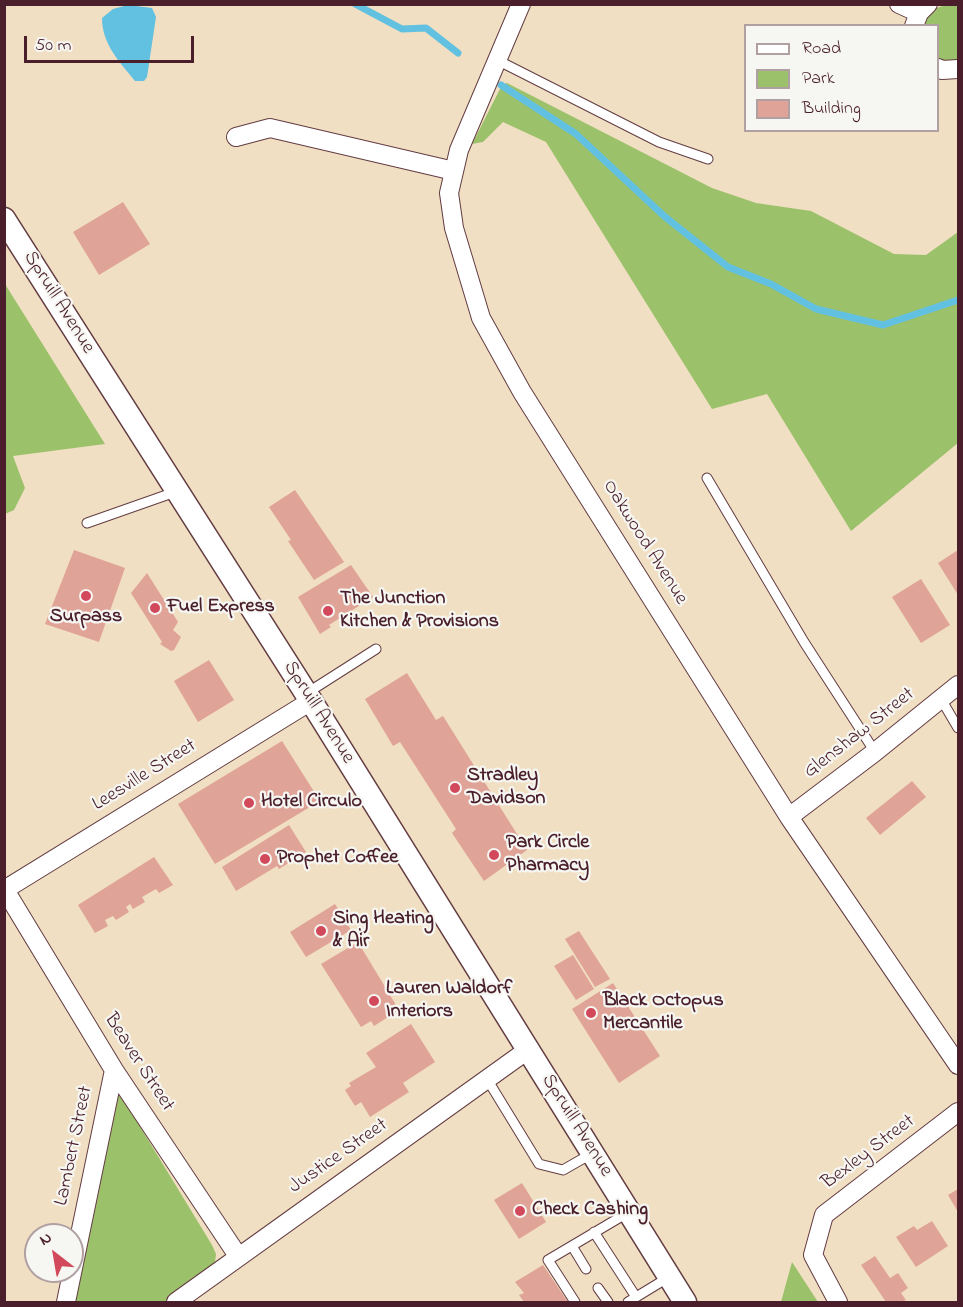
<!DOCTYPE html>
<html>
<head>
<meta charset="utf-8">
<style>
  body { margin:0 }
  #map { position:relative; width:963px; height:1307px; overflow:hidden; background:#f0dfc2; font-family:"Indie Flower",sans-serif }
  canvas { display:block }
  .frame { position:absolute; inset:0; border:6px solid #4a1f2b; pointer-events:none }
  .legend { position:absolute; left:744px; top:24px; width:195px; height:108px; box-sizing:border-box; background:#f6f6f2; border:2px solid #b1a0a2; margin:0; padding:8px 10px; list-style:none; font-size:18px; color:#4a1f2b }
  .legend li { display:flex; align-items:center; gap:12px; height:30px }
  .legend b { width:30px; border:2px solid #b1a0a2 }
  .north { position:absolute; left:24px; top:1223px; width:60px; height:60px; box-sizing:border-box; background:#f6f6f2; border:2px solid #b1a0a2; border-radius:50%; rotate:329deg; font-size:16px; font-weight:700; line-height:24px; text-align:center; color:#4a1f2b }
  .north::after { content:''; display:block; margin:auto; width:21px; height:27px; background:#d1495b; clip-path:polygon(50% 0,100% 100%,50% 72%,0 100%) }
  .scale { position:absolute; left:24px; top:36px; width:170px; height:27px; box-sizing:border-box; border:3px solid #4a1f2b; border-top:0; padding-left:8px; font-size:18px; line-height:21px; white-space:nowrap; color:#4a1f2b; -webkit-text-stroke:4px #f6f6f2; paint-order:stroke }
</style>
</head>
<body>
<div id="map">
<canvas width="963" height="1307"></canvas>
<div class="frame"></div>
<ul class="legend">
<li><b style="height:8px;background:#fff"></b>Road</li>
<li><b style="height:16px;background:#9cc16b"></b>Park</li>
<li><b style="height:16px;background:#e0a397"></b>Building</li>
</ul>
<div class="north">N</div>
<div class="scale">50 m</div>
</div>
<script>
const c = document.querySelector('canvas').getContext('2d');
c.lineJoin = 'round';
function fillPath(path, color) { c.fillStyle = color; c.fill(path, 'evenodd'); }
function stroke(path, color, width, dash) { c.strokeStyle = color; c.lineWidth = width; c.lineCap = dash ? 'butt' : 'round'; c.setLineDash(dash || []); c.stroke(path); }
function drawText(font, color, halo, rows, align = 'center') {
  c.font = font + ' "Indie Flower",sans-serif'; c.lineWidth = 4.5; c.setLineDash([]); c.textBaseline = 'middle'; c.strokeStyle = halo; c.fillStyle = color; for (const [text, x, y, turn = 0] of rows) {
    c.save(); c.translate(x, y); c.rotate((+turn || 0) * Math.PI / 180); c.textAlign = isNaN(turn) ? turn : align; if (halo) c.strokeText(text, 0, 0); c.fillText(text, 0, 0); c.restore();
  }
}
fillPath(new Path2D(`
  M947,5h11v56l-11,1 -9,-2v-34h-15c4,-13 12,-19 24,-21z
  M507,83l205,105 44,15 55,8 83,43 32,1 32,-23v211l-107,88 -84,-137 -55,15 -166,-267 -43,-20 -20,20 -11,2 30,-59z
  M5,284l100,160 -92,12 12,32 -11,22 -9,4z
  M119,1092l93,153 4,9 -1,8 -5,8 -44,32h-94l41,-202z
  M792,1262l26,40h-37z`), '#9cc16b');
fillPath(new Path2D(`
  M128,5l24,3 4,9 -9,60 -3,4h-9c-16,-20 -33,-37 -33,-63l11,-9z`), '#62c1e0');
stroke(new Path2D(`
  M355,4l47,25 24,-1 32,25
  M501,85l75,49 88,82 64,51 43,17 45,25 67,16 75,-25`), '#62c1e0', 7);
fillPath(new Path2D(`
  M123,202l27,42 -51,31 -26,-43z
  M295,490l49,72 -30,18 -26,-39 3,-1 -22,-33z
  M74,550l51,18 -26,74 -54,-18z
  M958,550v45l-20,-32z
  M351,565l22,32 -44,28 2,2 -11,7 -22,-37z
  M147,573l31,49 -5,8 8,7 -7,13 -3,1 -11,-7 2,-2 -31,-49z
  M921,579l29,46 -29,18 -29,-46z
  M209,660l25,40 -36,22 -24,-41z
  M407,673l29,47 7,-4 84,134 -43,31 -32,-48 4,-4 -56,-87 -7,4 -28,-47z
  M282,741l38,60 -105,63 -37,-60z
  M912,781l14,16 -46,38 -14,-17z
  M289,825l17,27 -27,17 -2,-3 -41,25 -14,-24z
  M154,857l19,28 -14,8 -3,-4 -14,8 3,5 -12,7 -3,-5 -4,3 3,5 -13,8 -3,-4 -8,4 3,6 -13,7 -17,-28z
  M335,904l16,26 -45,27 -16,-25z
  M579,931l31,48 -15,8 -30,-48z
  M358,942l41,68 -25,16 -3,-5 -10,6 -40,-63z
  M573,955l21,34 -18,11 -22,-34z
  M613,983l47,73 -41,27 -47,-74z
  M411,1024l24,38 -32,21 6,9 -39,25 -9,-15 -6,4 -10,-16 6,-4 -2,-3 27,-16 -10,-14z
  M522,1183l24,39 -27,17 -25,-39z
  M958,1189v23l-10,-17z
  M932,1221l16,25 -32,21 -20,-30 18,-11 3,4z
  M875,1256l15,22 8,-5 10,15 -7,5 5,7 -5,2h-15l-25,-37z
  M543,1265l25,37h-44l-5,-7 5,-2 -9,-11z`), '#e0a397');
const service = new Path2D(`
  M497,60l162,82 49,17
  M707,478l97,164 71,110
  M87,523l91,-32
  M307,693l69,-44
  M941,699l17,29
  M487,1079l52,85 24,6 28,-16
  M594,1232l42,65
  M572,1246l14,23
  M598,1288l10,14
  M575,1302l-27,-42 81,-48
  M628,1302l41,-25`);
const minor = new Path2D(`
  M521,4l-62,146 -10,43 5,35 27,90 41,74 267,425 169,248
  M899,4l20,9
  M914,26l5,-13 9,-9
  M938,68l4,2 16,-1
  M236,137l34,-9 184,43
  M789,817l86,-65 83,-67
  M4,890l307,-189
  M5,890l109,180 124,186
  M66,1302l48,-232
  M176,1302l353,-253
  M838,1302l-25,-47 11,-40 134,-103`);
const tertiary = new Path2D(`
  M4,219l307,482 374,601`);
stroke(service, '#633c42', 11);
stroke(minor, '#633c42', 20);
stroke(tertiary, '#633c42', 25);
stroke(service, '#fff', 9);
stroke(minor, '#fff', 18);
stroke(tertiary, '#fff', 22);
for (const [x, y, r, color] of [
  [86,596,6,"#d1495b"],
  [155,608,6,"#d1495b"],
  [328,611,6,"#d1495b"],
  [455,788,6,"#d1495b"],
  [249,803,6,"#d1495b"],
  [494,855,6,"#d1495b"],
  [265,859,6,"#d1495b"],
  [321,931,6,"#d1495b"],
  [374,1001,6,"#d1495b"],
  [591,1013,6,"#d1495b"],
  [520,1211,6,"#d1495b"]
]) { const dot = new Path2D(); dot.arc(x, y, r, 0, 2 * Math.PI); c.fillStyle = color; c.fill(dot); stroke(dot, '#f6f6f2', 2); }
drawText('20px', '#4a1f2b', '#f6f6f2', [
  ["Spruill Avenue",58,303,58],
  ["Oakwood Avenue",644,543,58],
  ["Spruill Avenue",318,713,58],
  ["Glenshaw Street",860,734,-38],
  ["Leesville Street",145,776,-32],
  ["Beaver Street",138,1063,57],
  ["Spruill Avenue",576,1126,58],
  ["Lambert Street",75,1146,-78],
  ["Bexley Street",869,1153,-37],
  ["Justice Street",339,1157,-35]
]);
drawText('bold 20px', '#4a1f2b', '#f6f6f2', [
  ["The Junction",340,600],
  ["Kitchen & Provisions",340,623],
  ["Fuel Express",167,608],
  ["Surpass",86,618,"center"],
  ["Stradley",467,777],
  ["Davidson",467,800],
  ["Hotel Circulo",261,803],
  ["Park Circle",506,844],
  ["Pharmacy",506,867],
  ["Prophet Coffee",277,859],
  ["Sing Heating",333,920],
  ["& Air",333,943],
  ["Lauren Waldorf",386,990],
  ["Interiors",386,1013],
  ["Black Octopus",603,1002],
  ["Mercantile",603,1025],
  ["Check Cashing",532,1211]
], 'left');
</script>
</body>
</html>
